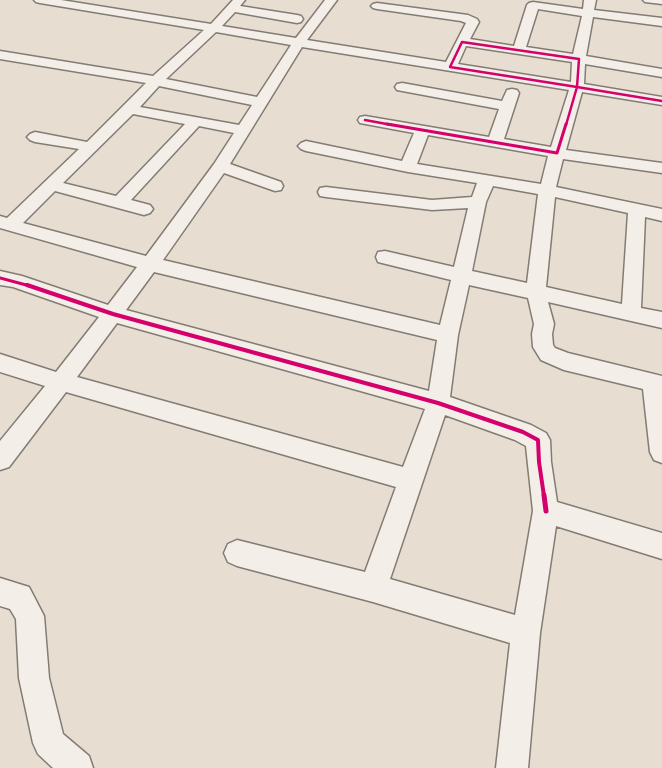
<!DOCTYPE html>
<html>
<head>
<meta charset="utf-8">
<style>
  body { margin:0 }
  canvas { display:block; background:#e7ddd1 }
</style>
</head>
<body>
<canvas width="662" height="768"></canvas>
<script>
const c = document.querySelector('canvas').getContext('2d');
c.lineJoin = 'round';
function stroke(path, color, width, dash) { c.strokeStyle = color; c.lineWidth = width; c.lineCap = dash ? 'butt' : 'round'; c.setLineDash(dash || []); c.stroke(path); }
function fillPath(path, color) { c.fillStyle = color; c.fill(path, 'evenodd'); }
const minor = new Path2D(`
  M34,0h27l150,24 22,-24h12l-5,6 57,9 4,1 2,3 -2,3 -4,1 -62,-11 -13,14 74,12 29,-38h12l-30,40 139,22 20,-39 -5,-2 -84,-12 -4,-1 -2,-2 2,-2 4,-1 91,12 9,4 2,3 -9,17 44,7 13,-41 2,-2 4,-1 50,7 1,-9h12l-2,10 68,8v8l-69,-9 -7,39 76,13v8l-77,-13 -1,20 78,13v8l-80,-13 -16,58 96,13v10l-99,-14 -7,28 106,22v12l-17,-4 -4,91 21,4v16l-114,-26 6,22 -2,10 1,11 2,3 13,5 94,23v87l-8,-3 -4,-8 -7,-63 -79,-19 -23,-10 -8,-13 -1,-13 2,-10 -6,-26 -59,-13 -11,50 -8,62 81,28 15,8 4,7 1,22 6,40 105,31v26l-106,-33 -16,107 -12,135h-32l14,-125 -137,-41 -136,-36 -9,-4 -4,-9 4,-9 9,-4 128,32 31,-85 -330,-95 -57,75 -9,3v-29l45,-55 -45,-14v-18l56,18 43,-55 -86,-30 -13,-2v-14l22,5 86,29 29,-38 -137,-39v-12l7,2 72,-69 -44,-7 -5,-2 -3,-3 3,-3 5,-2 52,10 59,-59 -146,-24v-8l153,25 51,-46 -164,-27 -4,-1zM538,9l44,7 -9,38 -47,-7zM216,32l75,13 -34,52 -91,-18zM466,46l106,16 -1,20 -113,-18zM302,47l267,43 -18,57 -47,-8 15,-46 -2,-3 -5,-1 -5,1 -5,11 -100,-18 -5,1 -2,3 2,3 102,19 -10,28 -124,-21 -5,1 -2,3 2,3 54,10 -12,28 -96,-20 -5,2 -3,3 3,3 5,2 102,21 69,11 -5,14 -40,3 -106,-13 -6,1 -2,4 2,4 6,1 106,13 36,-2 -14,59 -69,-16 -7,1 -2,5 2,5 73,18 -11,45 -277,-65 61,-87 51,18 6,-1 2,-4 -2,-4 -51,-18zM159,86l93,19 -13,20 -99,-18zM133,114l52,10 -69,72 -53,-13zM199,126l35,7 -20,31 -68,92 -123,-33 32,-32 89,24 6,-2 3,-4 -3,-4 -19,-5zM428,135l120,21 -7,28 -124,-20zM493,186l45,8 -11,89 -55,-12 14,-69zM555,197l73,16 -6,91 -76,-17zM154,272l283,68 -8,51 -303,-81zM117,323l308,86 -22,58 -326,-90zM445,415l70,25 11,6 7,65 -18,104 -125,-36z
  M643,0h19v4l-17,-2z
  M0,578l29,9 15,29 5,62 14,56 26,22 4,12h-40l-15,-14 -5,-11 -14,-65 -3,-59 -6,-10 -10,-3z`);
stroke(minor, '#837c74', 3);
fillPath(minor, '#f3efe8');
stroke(new Path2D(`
  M462,42l117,17 -2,28 -127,-20z
  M577,87l85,14
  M365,120l27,5
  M566,125l11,-38`), '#d6006c', 2.5);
stroke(new Path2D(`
  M387,124l170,29 9,-29
  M0,278l30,8`), '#d6006c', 3);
stroke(new Path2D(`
  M27,285l86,29 325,89 85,29 15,8 1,22 5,34`), '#d6006c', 4);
stroke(new Path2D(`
  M544,495l2,16`), '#d6006c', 5);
</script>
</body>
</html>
